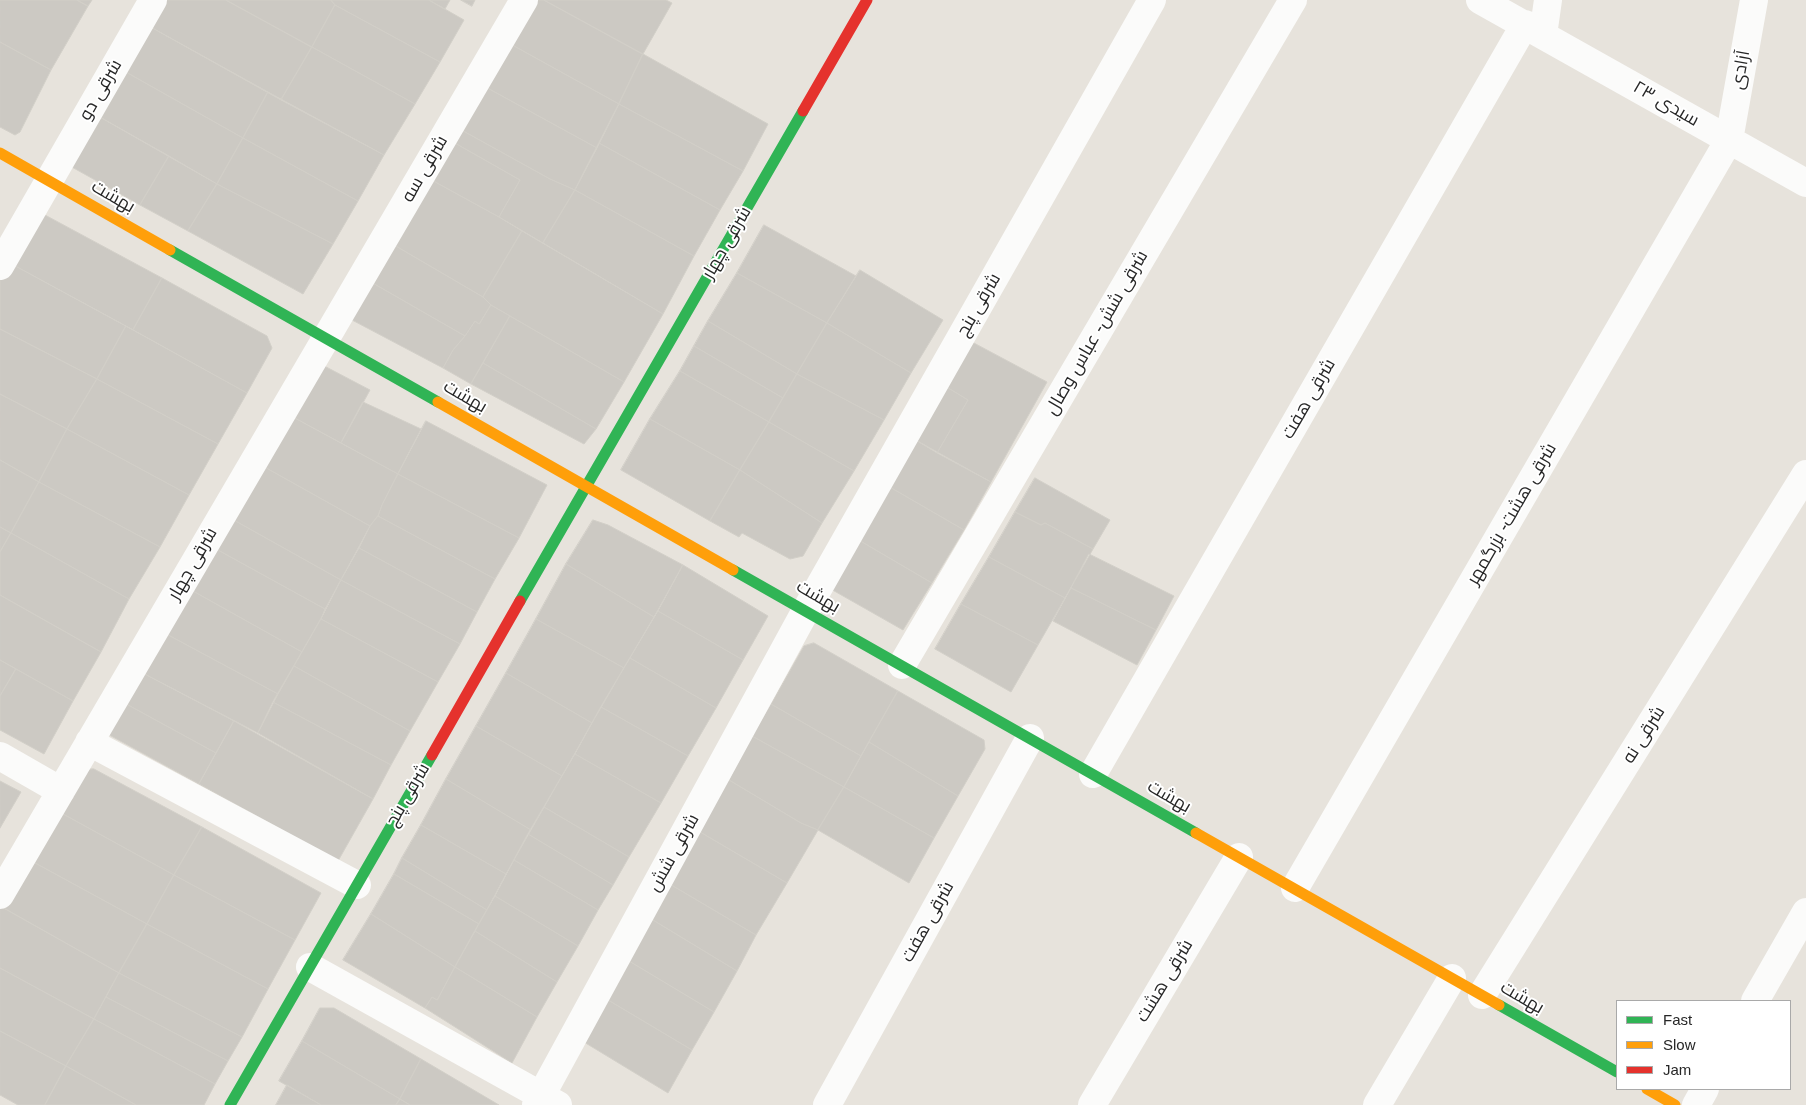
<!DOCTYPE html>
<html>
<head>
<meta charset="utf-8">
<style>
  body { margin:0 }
  #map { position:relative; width:1806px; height:1105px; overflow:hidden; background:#e7e3dc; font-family:Arial,sans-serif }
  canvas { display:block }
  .legend { position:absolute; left:1616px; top:1000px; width:175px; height:90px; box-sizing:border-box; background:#fff; border:1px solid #a9a9a9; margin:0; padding:6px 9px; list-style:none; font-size:15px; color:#272727 }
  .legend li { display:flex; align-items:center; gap:10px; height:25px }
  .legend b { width:25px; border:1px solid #a9a9a9 }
</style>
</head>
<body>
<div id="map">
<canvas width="1806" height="1105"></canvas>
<ul class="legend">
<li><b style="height:6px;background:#30b455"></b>Fast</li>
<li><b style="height:6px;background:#ff9f0a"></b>Slow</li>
<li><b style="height:6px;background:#e5322d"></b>Jam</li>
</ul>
</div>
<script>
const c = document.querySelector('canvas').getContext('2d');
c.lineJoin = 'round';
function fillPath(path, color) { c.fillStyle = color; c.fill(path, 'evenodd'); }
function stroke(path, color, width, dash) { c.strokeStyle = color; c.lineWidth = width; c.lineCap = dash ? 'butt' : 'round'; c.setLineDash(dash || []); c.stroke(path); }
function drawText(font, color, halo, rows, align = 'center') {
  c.font = font + ' Arial,Cairo,sans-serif'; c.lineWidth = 4; c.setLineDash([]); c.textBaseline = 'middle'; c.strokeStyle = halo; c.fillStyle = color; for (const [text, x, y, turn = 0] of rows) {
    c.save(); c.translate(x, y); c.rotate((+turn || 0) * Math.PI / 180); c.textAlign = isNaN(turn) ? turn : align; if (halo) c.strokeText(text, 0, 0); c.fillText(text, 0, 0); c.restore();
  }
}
const building = new Path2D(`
  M0,0h77l11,6 -37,64 -51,-28z
  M77,0h15l-4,6z
  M152,0h74l86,47 -31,53 -143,-80z
  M226,0h105l4,5 -23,42z
  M331,0h98l35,20 -24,42 -105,-57z
  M429,0h21l-5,9z
  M461,0h14l-3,6z
  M517,0h27l99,54 -24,50 -123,-68z
  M544,0h122l6,3 -29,51z
  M335,5l105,57 -25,42 -103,-57z
  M138,20l130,72 -25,46 -126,-71z
  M496,36l123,68 -22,44 -126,-69z
  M0,42l51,28 -31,62 -5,3 -15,-8z
  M312,47l103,57 -31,51 -103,-55z
  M643,54l125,70 -25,47 -124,-67z
  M117,67l126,71 -26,46 -126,-72z
  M471,79l126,69 -22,42 -25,-11 -103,-57z
  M268,92l116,63 -26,46 -115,-63z
  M619,104l124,67 -23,39 -121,-67z
  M91,112l78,44 -29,49 -79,-44z
  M447,122l103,57 25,11 -32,53 -44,-26 21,-37 -81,-46z
  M439,134l81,46 -21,37 -82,-45z
  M243,138l115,63 -25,43 -116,-60z
  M599,143l121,67 -26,46 -119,-66z
  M169,156l48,28 -29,47 -48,-26z
  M417,172l82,45 23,14 -39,66 -106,-62z
  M217,184l116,60 -30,50 -115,-63z
  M575,190l119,66 -31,58 -120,-71z
  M45,215l117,63 -29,52 -125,-68 24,-44z
  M764,225l92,51 -29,47 -90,-50z
  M522,231l141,83 -39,68 -133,-77 -8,-8z
  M377,235l106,62 8,8 -12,19 -4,-3 -10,15 -108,-62z
  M8,262l118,64 -29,53 -97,-50v-53z
  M860,270l83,50 -32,53 -84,-50z
  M737,273l90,50 -30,51 -89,-53z
  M357,274l108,62 -12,14 -10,18 -108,-57z
  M162,278l105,58 5,12 -25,45 -114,-63z
  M491,305l19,11 -39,68 -28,-16 10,-18 12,-14 10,-15 4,3z
  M510,316l114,66 -28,47 -113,-66z
  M708,321l89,53 -14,24 -89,-52z
  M827,323l84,50 -27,47 -87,-46z
  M126,326l121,67 -29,51 -121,-65z
  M0,329l97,50 -30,50 -67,-35z
  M972,342l75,40 -56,100 -54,-29 31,-53 -23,-14z
  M694,346l89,52 -14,24 -89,-51z
  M309,358l61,32 -29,53 -61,-33z
  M483,363l113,66 -12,15 -113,-60z
  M680,371l89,51 -29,48 -90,-51z
  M797,374l87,46 -30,51 -85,-49z
  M97,379l121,65 -29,51 -122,-66z
  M945,386l23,14 -31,53 -23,-14z
  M0,394l67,35 -28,53 -39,-22z
  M363,402l58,27 -23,45 -57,-31z
  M280,410l118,64 -16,31 -4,11 -8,10 -118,-66z
  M650,419l90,51 -30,51 -89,-51z
  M426,421l121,64 -28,53 -121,-64z
  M769,422l85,49 -32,52 -82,-53z
  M67,429l122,66 -29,52 -121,-65z
  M914,439l77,43 -27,48 -76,-44z
  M0,460l39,22 -28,51 -11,-6z
  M252,460l118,66 -29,54 -118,-66z
  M740,470l82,53 -19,33 -13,3 -48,-26 -3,4 -29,-16z
  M398,474l121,64 -24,41 -117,-63 4,-11z
  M1035,478l75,42 -17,29 -48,-26 -4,2 -26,-13z
  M39,482l121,65 -31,52 -118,-66z
  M888,486l76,44 -32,53 -75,-44z
  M1015,512l26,13 4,-2 48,26 -28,49 -76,-41z
  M223,514l118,66 -16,29 -118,-65z
  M378,516l117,63 -18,33 -118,-64 11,-22z
  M593,520l15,5 75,40 -29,52 -88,-53z
  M0,527l11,6 -11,19z
  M11,533l118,66 -28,53 -101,-57v-43z
  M857,539l75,44 -29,47 -74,-42z
  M207,544l118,65 -4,10 -19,33 -118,-66z
  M359,548l118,64 -17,32 -119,-64z
  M1089,554l85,42 -18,34 -85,-42z
  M989,557l76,41 -27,47 -77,-41z
  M566,564l88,53 -30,51 -88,-49z
  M683,565l85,51 -25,44 -85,-49z
  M341,580l119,64 -22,38 -117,-63z
  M184,586l118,66 -24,42 -119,-64z
  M1071,588l85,42 -19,35 -84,-44z
  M0,595l101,57 -28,49 -73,-41z
  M961,604l77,41 -27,47 -76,-43z
  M658,611l85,49 -27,48 -86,-50z
  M321,619l117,63 -28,49 -116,-65z
  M536,619l88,49 -32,55 -86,-50z
  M159,630l119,64 -20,39 -121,-63z
  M814,643l84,48 -37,65 -90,-52 33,-58z
  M630,658l86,50 -28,48 -87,-49z
  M0,660l16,9 -16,27z
  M294,666l116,65 -19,34 -118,-63z
  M16,669l57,32 -29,53 -44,-24v-34z
  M137,670l97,51 -18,32 -97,-53z
  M506,673l86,50 -30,53 -86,-50z
  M898,691l86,49 1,9 -27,47 -89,-54z
  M119,700l97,53 -17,31 -97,-53z
  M273,702l118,63 -18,34 -115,-66z
  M771,704l90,52 -17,31 -92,-51z
  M601,707l87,49 -27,47 -86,-49z
  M234,721l139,78 -35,62 -139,-77z
  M476,726l86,50 -31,54 -85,-51z
  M752,736l92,51 -26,43 -17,-7 -72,-43z
  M869,742l89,54 -24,42 -90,-51z
  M575,754l86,49 -32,54 -85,-50z
  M94,769l108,58 -28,48 -120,-66 23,-39z
  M446,779l85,51 -25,44 -85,-49z
  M729,780l72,43 17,7 -31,53 -92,-54z
  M0,781l21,11 -21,36z
  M844,787l90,51 -25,45 -91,-53z
  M544,807l85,50 -16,28 -85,-51z
  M54,809l120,66 -27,49 -121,-66z
  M421,825l85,49 -19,36 -85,-52z
  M202,827l119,66 -26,47 -121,-65z
  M695,829l92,54 -31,52 -88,-52z
  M528,834l85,51 -15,25 -84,-50z
  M26,858l121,66 -28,49 -119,-67z
  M402,858l85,52 -8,14 -85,-50z
  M514,860l84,50 -20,36 -83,-50z
  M394,874l85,50 -24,43 -84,-53z
  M174,875l121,65 -27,49 -121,-65z
  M668,883l88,52 -19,36 -89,-54z
  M495,896l83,50 -21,36 -82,-51z
  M0,906l119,67 -25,46 -94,-51z
  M371,914l84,53 -18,33 -5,-3 -7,11 -82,-48z
  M648,917l89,54 -23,41 -90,-54z
  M147,924l121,65 -26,48 -123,-64z
  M475,931l82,51 -20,35 -82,-50z
  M624,958l90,54 -22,38 -89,-53z
  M455,967l82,50 -25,46 -87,-55 7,-11 5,3z
  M0,968l94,51 -28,47 -66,-35z
  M119,973l123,64 -14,24 -122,-64z
  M106,997l122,64 -13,23 -121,-65z
  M603,997l89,53 -24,43 -89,-54z
  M320,1008h14l87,51 -21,40 -98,-58z
  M94,1019l121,65 -11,21h-68l-70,-39z
  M0,1031l66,35 -21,39h-27l-18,-10z
  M302,1041l98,58 -4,6h-75l-42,-24z
  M421,1059l78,46h-89l-10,-6z
  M66,1066l70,39h-91z
  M287,1085l34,20h-45z
  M400,1099l10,6h-14z`);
fillPath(building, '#ccc9c3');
stroke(building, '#d2cfc8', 1);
stroke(new Path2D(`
  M1480,0l326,183
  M1543,35l5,-35
  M0,266l153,-266
  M902,665l391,-665
  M89,742l268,143
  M0,756l61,35
  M1093,774l432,-750
  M1295,888l434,-748 25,-140
  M0,895l524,-895
  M310,967l248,138
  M1482,995l324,-521
  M1755,1001l51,-89
  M536,1105l270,-495 346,-610
  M827,1105l203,-367
  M1092,1105l147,-248
  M1377,1105l75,-127
  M1696,1105l9,-16`), '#fbfbfa', 28);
stroke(new Path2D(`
  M170,250l268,152
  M733,570l463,263
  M520,601l283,-490
  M1499,1005l118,67
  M230,1105l202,-350`), '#30b455', 11);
stroke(new Path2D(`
  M0,153l170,97
  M438,402l295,168
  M1196,833l303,172
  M1647,1089l28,16`), '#ff9f0a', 11);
stroke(new Path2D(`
  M803,111l64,-111
  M432,755l88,-154`), '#e5322d', 11);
drawText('18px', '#272727', '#fff', [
  ["آزادی",1741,70,-80],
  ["شرقی دو",101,90,-60],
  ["سیدی ۲۳",1666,104,30],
  ["شرقی سه",425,169,-60],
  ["بهشت",113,197,30],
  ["شرقی چهار",727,243,-60],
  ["شرقی پنج",979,305,-60],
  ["شرقی شش- عباس وصال",1097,333,-60],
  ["بهشت",465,397,30],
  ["شرقی هفت",1309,399,-60],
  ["شرقی هشت- بزرگمهر",1512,514,-60],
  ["شرقی چهار",193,564,-60],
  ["بهشت",818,597,30],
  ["شرقی نه",1644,735,-58],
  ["شرقی پنج",408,795,-60],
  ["بهشت",1169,797,30],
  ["شرقی شش",674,853,-61],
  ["شرقی هفت",928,922,-61],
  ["شرقی هشت",1165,981,-59],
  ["بهشت",1522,998,30]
]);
</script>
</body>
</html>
